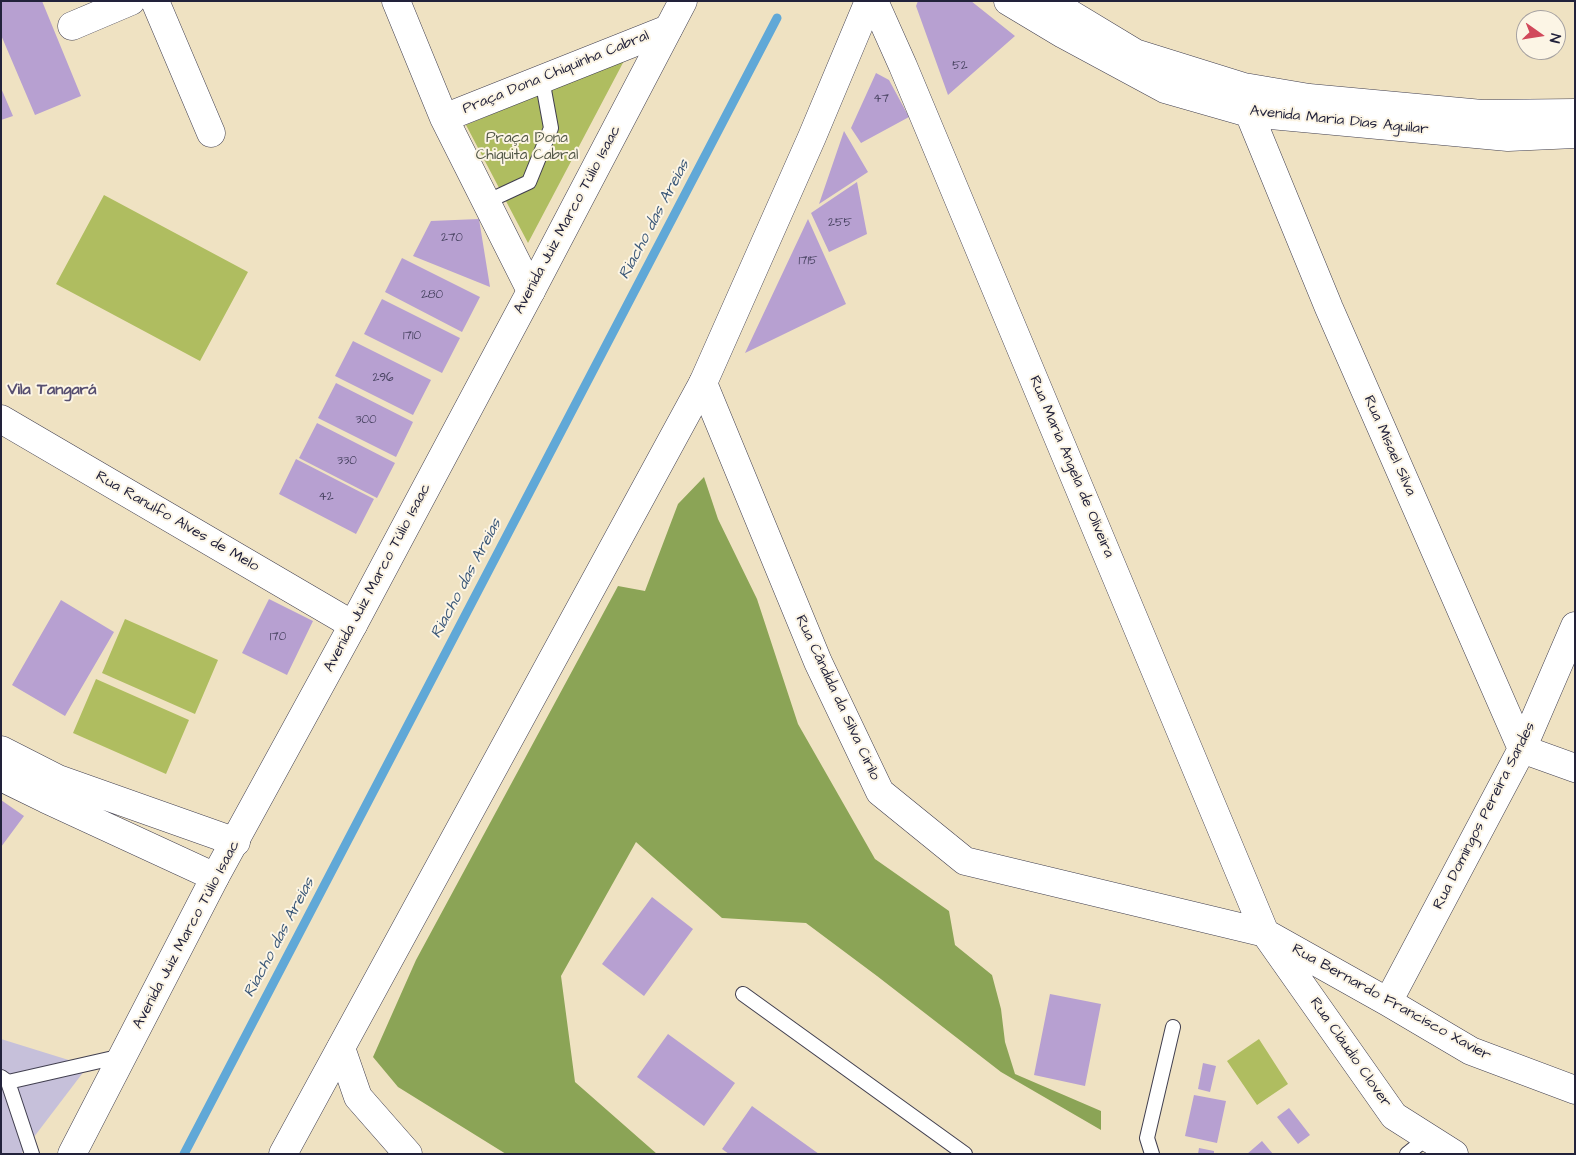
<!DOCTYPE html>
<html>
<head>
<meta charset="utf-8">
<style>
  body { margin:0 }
  #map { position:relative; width:1576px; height:1155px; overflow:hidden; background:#efe2c2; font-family:"Architects Daughter",sans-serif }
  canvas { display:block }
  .frame { position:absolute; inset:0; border:2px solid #22223b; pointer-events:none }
  .north { position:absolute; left:1516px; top:10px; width:50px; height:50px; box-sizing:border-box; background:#fcf5e5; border:1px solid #a5a1a1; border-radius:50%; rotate:103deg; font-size:14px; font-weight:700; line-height:20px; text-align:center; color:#22223b }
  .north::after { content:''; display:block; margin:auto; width:18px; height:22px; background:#d1495b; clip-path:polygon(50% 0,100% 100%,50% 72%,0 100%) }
</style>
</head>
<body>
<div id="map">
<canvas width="1576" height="1155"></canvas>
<div class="frame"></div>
<div class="north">N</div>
</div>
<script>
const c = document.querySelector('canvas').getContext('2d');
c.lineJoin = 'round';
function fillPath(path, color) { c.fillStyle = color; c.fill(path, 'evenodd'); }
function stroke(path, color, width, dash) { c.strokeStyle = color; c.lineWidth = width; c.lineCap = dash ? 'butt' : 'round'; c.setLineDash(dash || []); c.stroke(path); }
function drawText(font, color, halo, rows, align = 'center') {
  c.font = font + ' "Architects Daughter",sans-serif'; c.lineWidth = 4; c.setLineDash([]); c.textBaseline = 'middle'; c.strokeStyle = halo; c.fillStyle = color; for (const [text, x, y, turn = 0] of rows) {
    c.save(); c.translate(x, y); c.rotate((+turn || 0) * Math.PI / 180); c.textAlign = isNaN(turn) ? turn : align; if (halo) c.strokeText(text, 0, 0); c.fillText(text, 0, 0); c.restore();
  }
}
fillPath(new Path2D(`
  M1,1039l87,27 -67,88h-20z`), '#c6c0da');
fillPath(new Path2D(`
  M625,59l-97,184 -62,-118z
  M104,195l144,77 -48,89 -144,-77z
  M125,619l93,41 -23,54 -93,-41z
  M96,679l93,41 -23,54 -93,-41z
  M1259,1039l29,45 -31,21 -30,-44z`), '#afbd60');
fillPath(new Path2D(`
  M704,477l14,42 39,80 41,125 77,135 74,52 6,34 37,30 9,34 4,33 10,32 86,37v19l-100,-58 -124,-96 -71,-53 -84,-5 -86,-76 -75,134 14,106 82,72h-151l-108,-67 -25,-30 43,-97 202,-374 27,5 33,-87z`), '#8ba456');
stroke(new Path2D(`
  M184,1154l593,-1136`), '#60a8d7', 9);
fillPath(new Path2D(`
  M1,1h41l39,95 -46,19 -34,-80z
  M918,1h53l44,35 -67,59 -32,-89z
  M876,73l13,7 20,37 -48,26 -10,-15z
  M1,88l12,28 -12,4z
  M844,131l24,41 -49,32z
  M857,182l10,52 -38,18 -18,-39z
  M479,219l11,68 -77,-31 18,-35z
  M808,219l38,85 -101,49z
  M402,258l78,39 -18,35 -77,-40z
  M382,299l78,39 -18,35 -78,-39z
  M353,341l78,39 -18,35 -78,-39z
  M336,383l77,39 -17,35 -78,-39z
  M317,423l78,40 -18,35 -78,-40z
  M296,459l78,40 -18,35 -77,-40z
  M269,599l44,22 -26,54 -45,-22z
  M61,600l53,32 -49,84 -53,-31z
  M1,800l23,16 -23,31z
  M652,897l41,32 -49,67 -42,-32z
  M1050,994l51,10 -16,82 -51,-11z
  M668,1034l67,49 -31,43 -67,-49z
  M1203,1063l13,3 -6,26 -12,-3z
  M1194,1095l32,6 -9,42 -32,-7z
  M752,1106l67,48h-90l-7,-5z
  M1289,1108l21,27 -12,9 -21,-27z
  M1262,1141l11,13h-26z
  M1199,1148l15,3v3h-16z`), '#b7a0d1');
const lane = new Path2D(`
  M486,202l43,-20 22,-54 -9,-49
  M743,994l222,160
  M1,1077l7,5 24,72
  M8,1082l114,-26
  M1152,1154l-5,-16 26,-111
  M1407,1154l21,-17`);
const street = new Path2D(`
  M155,1l56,132
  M396,1l48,117 87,173
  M874,1l29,65 362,867 129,183 60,38
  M1008,1l55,33 102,55 84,24 259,24 67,-3
  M1049,1l86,52 109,34 65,11 173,16 93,-1
  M72,26l59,-25
  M1244,87l5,26 80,195 193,441 53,19
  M444,118l224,-89
  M703,383l115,279 62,130 85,69 300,72 123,69 83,49 104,39
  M1,419l352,206
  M1,750l57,29 178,63
  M1,777l45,22 169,78
  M1388,1002l134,-253 53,-123`);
const secondary = new Path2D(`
  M341,1048l17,49 50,57`);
const primary = new Path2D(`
  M72,1154l143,-277 138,-252 178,-334 152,-290
  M283,1154l420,-771 109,-246 57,-136`);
stroke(lane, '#413f4f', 16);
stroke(street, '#413f4f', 29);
stroke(secondary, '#413f4f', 29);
stroke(primary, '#413f4f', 29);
stroke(lane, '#fff', 14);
stroke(street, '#fff', 28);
stroke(secondary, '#fff', 28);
stroke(primary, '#fff', 28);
drawText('12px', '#474260', null, [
  ["52",960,66],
  ["47",881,99],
  ["255",840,223],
  ["270",452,238],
  ["1715",808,261],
  ["280",432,295],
  ["1710",412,336],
  ["296",383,378],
  ["300",366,420],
  ["330",347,461],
  ["42",326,497],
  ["170",278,637]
]);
drawText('15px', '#22223b', '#fcf5e5', [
  ["Praça Dona Chiquinha Cabral",556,73,-22],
  ["Avenida Maria Dias Aguilar",1339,121,6],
  ["Avenida Juiz Marco Túlio Isaac",568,220,-62],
  ["Rua Misael Silva",1389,446,66],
  ["Rua Maria Angela de Oliveira",1071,467,67],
  ["Rua Ranulfo Alves de Melo",177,522,30],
  ["Avenida Juiz Marco Túlio Isaac",378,578,-62],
  ["Rua Cândida da Silva Cirilo",837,698,65],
  ["Rua Domingos Pereira Sandes",1485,816,-63],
  ["Avenida Juiz Marco Túlio Isaac",187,935,-62],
  ["Rua Bernardo Francisco Xavier",1391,1003,29],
  ["Rua Cláudio Clover",1350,1053,55]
]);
drawText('15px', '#535848', '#fcf5e5', [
  ["Praça Dona",527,139],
  ["Chiquita Cabral",527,156]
]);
drawText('italic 16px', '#3b5879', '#fcf5e5', [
  ["Riacho das Areias",655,220,-62],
  ["Riacho das Areias",467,579,-62],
  ["Riacho das Areias",280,938,-62]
]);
drawText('bold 16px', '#564e70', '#fcf5e5', [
  ["Vila Tangará",52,391]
]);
</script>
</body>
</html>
